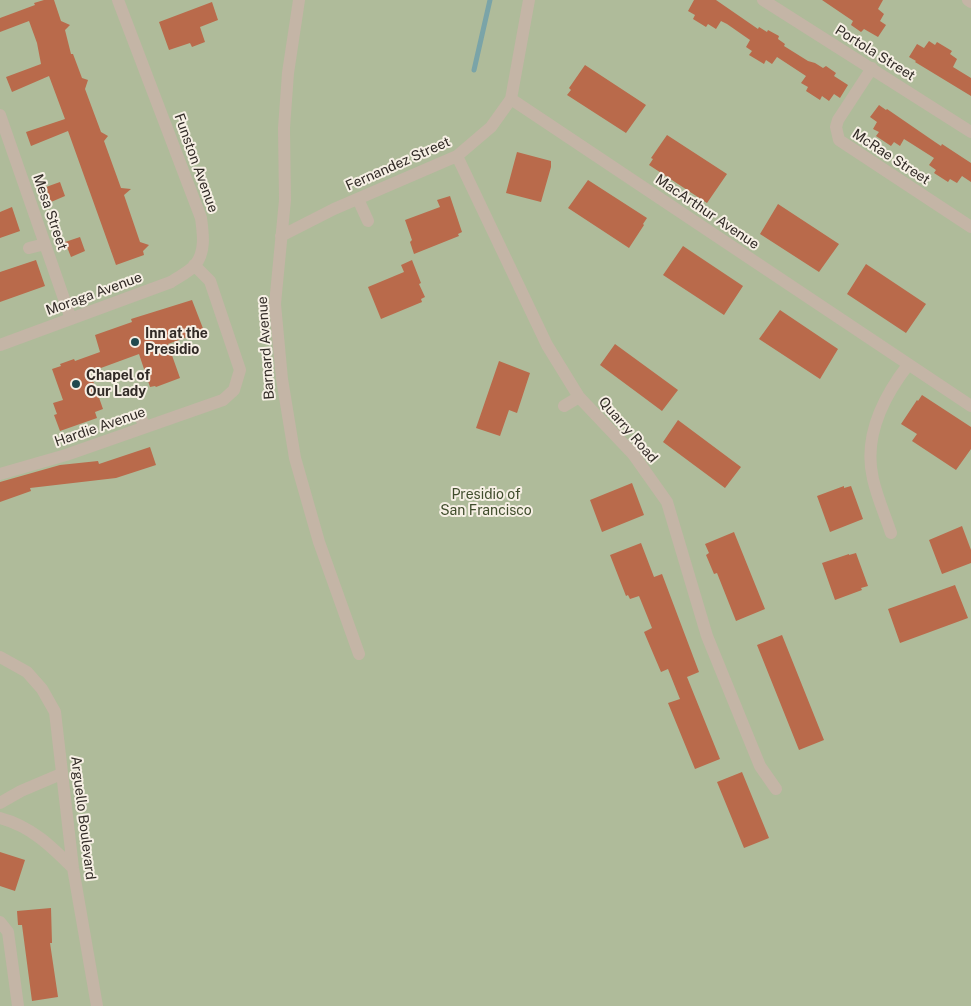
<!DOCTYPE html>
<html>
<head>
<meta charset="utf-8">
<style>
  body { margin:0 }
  canvas { display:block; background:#eee5d8 }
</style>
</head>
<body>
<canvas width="971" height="1006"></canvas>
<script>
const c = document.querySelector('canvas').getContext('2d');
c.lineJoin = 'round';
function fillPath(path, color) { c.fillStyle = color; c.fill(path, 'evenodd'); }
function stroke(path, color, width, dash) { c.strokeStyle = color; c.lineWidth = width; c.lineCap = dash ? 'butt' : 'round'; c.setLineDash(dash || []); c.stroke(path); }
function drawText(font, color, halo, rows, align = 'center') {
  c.font = font + ' "Public Sans",sans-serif'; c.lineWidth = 4; c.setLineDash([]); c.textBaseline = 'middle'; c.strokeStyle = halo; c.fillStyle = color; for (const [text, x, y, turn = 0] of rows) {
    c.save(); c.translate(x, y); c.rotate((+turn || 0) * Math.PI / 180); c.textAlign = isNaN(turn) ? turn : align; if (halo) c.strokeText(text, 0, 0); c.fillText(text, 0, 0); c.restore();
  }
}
fillPath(new Path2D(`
  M0,0h971v1006h-971z`), '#afbb9a');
stroke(new Path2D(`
  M474,70l16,-70`), '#7aa4a8', 5);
fillPath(new Path2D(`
  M44,0h10l7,21 9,4 -5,5 6,24h2l9,24 6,2 -3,9 16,43 7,4 -4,5 17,47 10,1 -7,6 16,47 9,3 -6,6 1,4 -28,10 -48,-134 -37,15 -5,-14 39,-13 -16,-43 -37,16 -6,-15 35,-13 -4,-21 -8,-22 -29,11v-14l35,-13 -1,-2z
  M694,0h22l42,29 1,-2 8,5 1,-2 11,6 -1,3 7,5 -1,2 24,15 7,2 8,5 3,-2 10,7 -2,3 14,9 -8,13 -6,-4 -5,7 -7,-5 -2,4 -14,-9 2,-4 -7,-4 5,-7 -29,-19 -5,7 -6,-4 -2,4 -15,-9 3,-4 -6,-4 4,-7 -23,-16 -6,-3 -5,8 -8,-5 -2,3 -13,-8 2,-4 -7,-4z
  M822,0h61l-5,9 6,5 -4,7 6,4 -8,12 -14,-8 -3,3 -10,-7 2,-4z
  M212,2l6,18 -18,7 5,15 -13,5 -2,-4 -21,7 -10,-28z
  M929,41l6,4 2,-3 15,9 -2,3 7,5 -4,8 18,11v18l-56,-34 1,-1 -7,-4 8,-13 7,4z
  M585,65l61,40 -20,28 -59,-38 4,-5 -2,-2z
  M879,105l7,5 1,-1 48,33 6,4 1,-2 29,19v19l-9,-6 -5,7 -7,-4 -2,3 -14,-9 2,-3 -7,-5 5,-7 -22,-14 -8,-5 -4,7 -6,-4 -3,4 -15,-10 3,-4 -6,-3 4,-7 -7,-5z
  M667,135l60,39 -20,29 -58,-38 4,-6 -2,-1z
  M517,152l34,9v6l-10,35 -35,-9z
  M588,180l59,38 -4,6 1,1 -15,23 -61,-40z
  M60,182l5,14 -14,6 -5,-15z
  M450,196l12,36 -4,2 1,2 -45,18 -4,-12 2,-2 -7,-20 35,-13 -3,-7z
  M778,204l61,40 -20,28 -59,-38z
  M12,207l8,24 -20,7v-26z
  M80,237l5,14 -14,6 -6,-15z
  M683,246l60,40 -19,29 -61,-40z
  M36,260l9,26 -45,16v-30z
  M412,260l9,23 -2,1 6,13 -4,2 1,3 -41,17 -13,-32 36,-15 -3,-7z
  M866,264l60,40 -20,29 -59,-39z
  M192,300l12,31 -36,13 12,34 -24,9 -1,-1 -5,1 -11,-33 -49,18 13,37 -8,3 2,6 -37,13 -6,-16 3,-1 -4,-11 10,-3 -11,-31 9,-3 -1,-2 14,-5 1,2 25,-9 -5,-17 37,-13 -1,-3z
  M780,310l58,39 -18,30 -61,-40z
  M615,344l63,46 -16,21 -62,-46z
  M499,361l31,12 -13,40 -8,-3 -9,26 -24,-8z
  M922,395l49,32v22l-15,21 -44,-29 5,-7 -16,-10 16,-24 1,1z
  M678,420l63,47 -16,21 -62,-46z
  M150,447l6,18 -40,13 -86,10 1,3 -31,11v-20l60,-17 38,-4 1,3z
  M632,483l12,32 -42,17 -12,-32z
  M844,486v2l7,-2 12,33 -33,13 -13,-36z
  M962,526l9,24v13l-29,11 -13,-34z
  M734,532l31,77 -29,12 -19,-48 -3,1 -8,-19 3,-2 -4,-9z
  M641,543l13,34 8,-3 37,98 -12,5 33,82 -25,10 -27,-66 12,-4 -12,-30 -7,3 -17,-40 8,-4 -13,-32 -9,3 -2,-4 -2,1 -16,-41z
  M856,553l12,33 -7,2 1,2 -27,10 -13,-37 27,-9v1z
  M955,585l13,33 -68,25 -12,-34z
  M782,635l42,105 -25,10 -42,-105z
  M742,772l27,66 -25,10 -27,-66z
  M0,852l25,8 -10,31 -15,-5z
  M51,908l1,35h-2l8,54 -26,4 -10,-76h-4l-1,-14z`), '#b96a4b');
stroke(new Path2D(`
  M299,0l-11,73 -4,55 1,72 -10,104 7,75 13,79 24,84 40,112
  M529,0l-18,99 460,307
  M763,0l208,132
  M968,0l3,2
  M872,68l-34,52 -2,7 3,13 132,87
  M0,115l71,204
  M457,156l90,189 32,52 54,57 34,48 40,134 53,130 16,23
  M358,199l10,22
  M281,236l53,-27 123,-53 34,-29 20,-28
  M29,248l16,-4
  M0,345l171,-63c7,-5 18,-10 24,-17 11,-13 8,-32 6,-47l-83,-218
  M564,406l15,-9
  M140,416l5,11
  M0,474l66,-19 157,-55 11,-10 6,-20 -30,-89 -16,-16
  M891,533c-6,-18 -14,-36 -18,-54 -10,-42 11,-83 35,-114
  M0,657l27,15 15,17 13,23 18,156 24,138
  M0,803l21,-12 40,-17
  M0,818c31,8 52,29 73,50
  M0,922l8,10 10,74`), '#c4b5a6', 12);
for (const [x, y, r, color] of [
  [135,342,5,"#20494e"],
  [76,384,5,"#20494e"]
]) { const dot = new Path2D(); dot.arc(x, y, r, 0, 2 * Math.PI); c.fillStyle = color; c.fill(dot); stroke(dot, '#f6efe4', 2); }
drawText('14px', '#312a26', '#f6efe4', [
  ["Portola Street",875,53,32],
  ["McRae Street",891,157,33],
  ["Funston Avenue",196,163,70],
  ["Fernandez Street",398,164,-24],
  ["Mesa Street",50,212,71],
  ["MacArthur Avenue",707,212,34],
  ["Moraga Avenue",94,294,-20],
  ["Barnard Avenue",266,348,-94],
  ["Hardie Avenue",100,427,-19],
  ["Quarry Road",628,430,49],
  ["Arguello Boulevard",83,818,83]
]);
drawText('bold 14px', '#312a26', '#f6efe4', [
  ["Inn at the",145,334],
  ["Presidio",145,350],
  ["Chapel of",86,376],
  ["Our Lady",86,392]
], 'left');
drawText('14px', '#404d2c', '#f6efe4', [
  ["Presidio of",486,495],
  ["San Francisco",486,511]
]);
</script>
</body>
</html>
